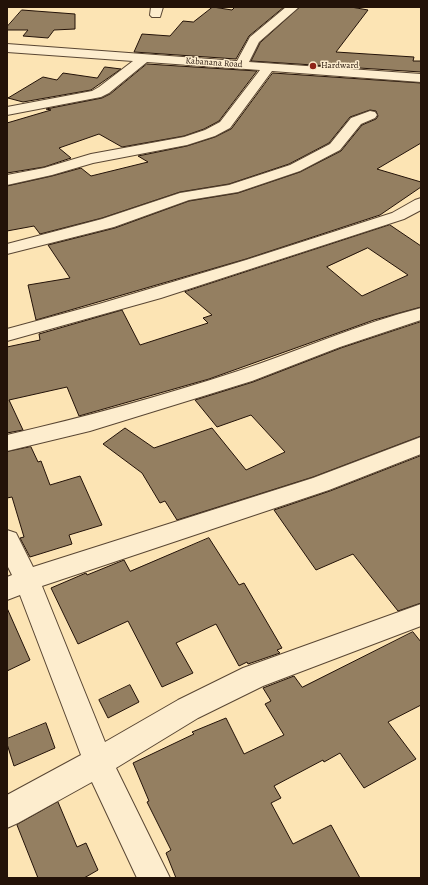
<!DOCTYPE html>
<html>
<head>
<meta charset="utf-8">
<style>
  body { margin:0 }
  #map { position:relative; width:428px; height:885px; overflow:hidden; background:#fce4b4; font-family:Alegreya,serif }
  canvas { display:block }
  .frame { position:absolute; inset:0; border:8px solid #231208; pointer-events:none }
</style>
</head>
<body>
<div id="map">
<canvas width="428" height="885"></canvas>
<div class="frame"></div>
</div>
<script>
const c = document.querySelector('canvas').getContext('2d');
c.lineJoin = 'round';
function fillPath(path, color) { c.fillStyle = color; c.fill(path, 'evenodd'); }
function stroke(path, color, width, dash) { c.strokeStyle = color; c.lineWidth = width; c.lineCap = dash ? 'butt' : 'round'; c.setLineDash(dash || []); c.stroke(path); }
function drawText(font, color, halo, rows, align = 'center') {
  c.font = font + ' Alegreya,serif'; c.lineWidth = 3; c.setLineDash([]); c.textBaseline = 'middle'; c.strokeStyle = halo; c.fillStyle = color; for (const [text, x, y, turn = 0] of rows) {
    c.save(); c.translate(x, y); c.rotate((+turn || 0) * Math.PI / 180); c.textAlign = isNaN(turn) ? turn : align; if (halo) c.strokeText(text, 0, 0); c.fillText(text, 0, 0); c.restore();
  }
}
const building = new Path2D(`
  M213,7l19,3 3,-3h49l-35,29 -13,23 -102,-7 8,-18 28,2 13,-15 10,1z
  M300,7h51l17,3 -32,42 78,5 -1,4h8v11l-170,-11 9,-18z
  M22,10l53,4v15l-21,1 -6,8 -25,-2 5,-6h-21v-3z
  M147,64l110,7 -38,50 -15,8 -20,7 -62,11 -23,-13 -40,14 12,10 -27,9 -37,6v-50l44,-13 -5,-1 56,-11 8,-4z
  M105,67l16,2 -30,21 -68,12 -15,-4 35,-21 14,3 6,-7 34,5z
  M273,73l148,10v60l-44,26 44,13v5l-41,28 -134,44 -210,61 -8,-35 42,-7 -22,-33 67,-17 74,-27 49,-8 62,-21 41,-21 21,-26 14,-6 2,-3 -2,-5 -6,-1 -20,7 -21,26 -40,21 -60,20 -49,8 -78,26 -62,16 -6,-8 -27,5v-45l45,-10 29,-8 10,8 57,-14 -10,-6 49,-10 28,-9 16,-8z
  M390,225l31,21v61l-47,13 -165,59 -130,37 -12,-29 -58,13 14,30 -16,3v-86l33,-7 -1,-6 83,-24 18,35 68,-22 -5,-5 9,-3 -27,-23zM368,248l40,27 -46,21 -35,-29z
  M421,322v114l-108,41 -136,43 -12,-19 -5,2 -18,-30 -39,-29 22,-16 29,20 58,-20 34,42 39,-18 -34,-37 -34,12 -22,-27 58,-18 88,-34z
  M31,447l7,15 3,-1 9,24 30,-9 22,49 -33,10 3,9 -42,13 -10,-19 4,-1 -12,-40 -5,1v-46z
  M421,456v147l-23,8 -45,-57 -37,16 -42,-60 56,-19z
  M209,538l30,47 5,-2 38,65 -5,2 3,3 -32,11 -1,-2 -8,4 -23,-42 -40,19 17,30 -31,14 -34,-66 -50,23 -27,-56 35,-15 1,2 37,-15 6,11z
  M7,608l23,52 -23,11z
  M413,632l8,10v63l-33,17 28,37 -52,29 -24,-35 -16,9 -1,-2 -49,26 7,12 -10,5 22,41 38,-19 29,53h-184l-10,-25 5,-3 -24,-48 2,-1 -16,-38 61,-29 -2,-2 34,-14 18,36 40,-19 -19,-31 6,-3 -8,-13 31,-12 8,11z
  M130,685l9,17 -31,16 -9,-18z
  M46,723l9,25 -41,18 -7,-22v-5z
  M58,802l19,45 9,-4 12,27 -14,8h-46l-21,-53z`);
fillPath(building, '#947f61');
stroke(building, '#231208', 1);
const minor = new Path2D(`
  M151,7h12l-3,10h-8l-2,-2z
  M286,7h13l-40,35 -10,20 172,12v8l-149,-11 -42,57 -15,8 -28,9 -94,18 -41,12 -45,10v-10l37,-7 47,-14 93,-17 21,-7 15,-8 40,-52 -113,-8 -38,31 -8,4 -94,18v-8l85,-16 7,-4 34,-26 -126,-9v-8l230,17 13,-24z
  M370,111l5,1 2,3 -2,3 -14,6 -21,26 -40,21 -62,21 -49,8 -75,27 -107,27v-10l95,-25 78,-26 49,-8 61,-20 40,-21 21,-26z
  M421,198v12l-17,9 -243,79 -154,43v-12l92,-25 147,-44 146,-47 23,-13z
  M421,308v12l-81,27 -88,34 -162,50 -83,20v-16c78,-18 155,-39 231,-64 61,-20 120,-47 183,-63z
  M421,437v17l-92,36 -287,96 63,156 73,-42 65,-32 178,-64v22l-158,60 -65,32 -82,50 54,110h-33l-45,-96 -74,41 -11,5v-33l74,-40 -61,-160 -13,5v-23l5,-2 -5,-10v-35l9,3 17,34 280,-89z`);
stroke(minor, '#594633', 2);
fillPath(minor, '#fdedce');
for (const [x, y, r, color] of [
  [313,66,4,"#8f2418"]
]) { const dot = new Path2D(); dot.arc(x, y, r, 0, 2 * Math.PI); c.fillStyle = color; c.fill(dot); stroke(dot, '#fdedce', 1.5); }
drawText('9px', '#231208', '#fdedce', [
  ["Kabanana Road",214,63,4]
]);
drawText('9px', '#231208', '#fdedce', [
  ["Hardward",321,66]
], 'left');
</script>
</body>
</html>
